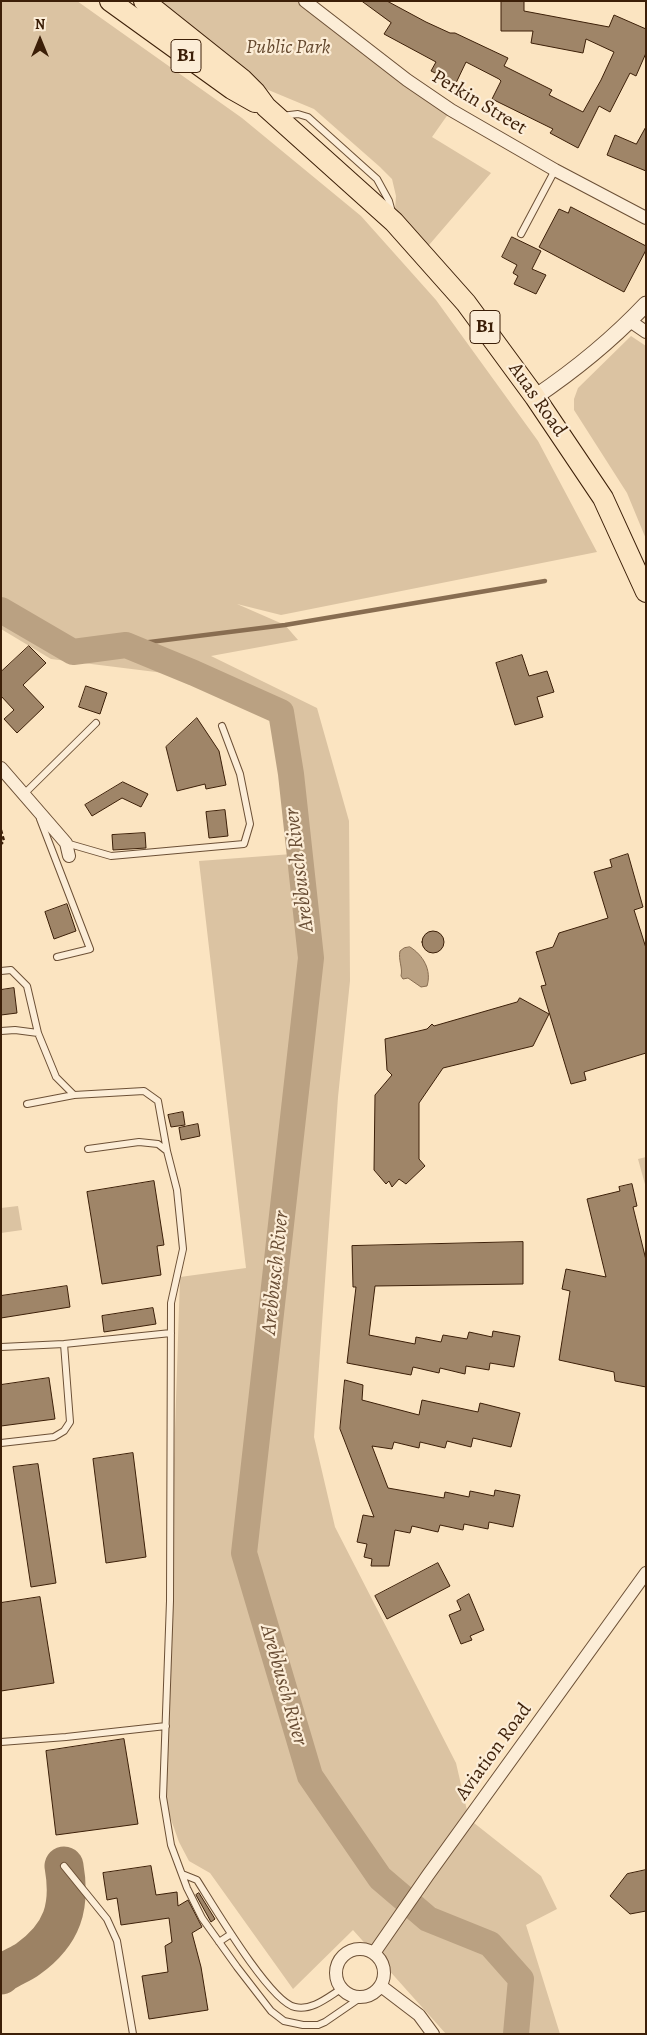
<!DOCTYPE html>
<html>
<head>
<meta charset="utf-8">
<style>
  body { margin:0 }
  #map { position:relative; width:647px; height:2035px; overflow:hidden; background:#fbe4c1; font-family:Alegreya,serif }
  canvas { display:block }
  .frame { position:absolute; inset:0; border:2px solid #3c1f08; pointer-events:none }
  .north { position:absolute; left:15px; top:15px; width:50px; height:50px; -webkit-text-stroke:4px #fcedd7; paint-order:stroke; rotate:0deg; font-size:14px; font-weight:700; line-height:20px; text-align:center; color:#3c1f08 }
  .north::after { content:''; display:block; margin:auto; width:18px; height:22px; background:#3c1f08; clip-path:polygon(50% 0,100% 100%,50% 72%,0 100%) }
</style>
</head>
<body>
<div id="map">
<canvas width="647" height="2035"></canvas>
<div class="frame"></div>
<div class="north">N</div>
</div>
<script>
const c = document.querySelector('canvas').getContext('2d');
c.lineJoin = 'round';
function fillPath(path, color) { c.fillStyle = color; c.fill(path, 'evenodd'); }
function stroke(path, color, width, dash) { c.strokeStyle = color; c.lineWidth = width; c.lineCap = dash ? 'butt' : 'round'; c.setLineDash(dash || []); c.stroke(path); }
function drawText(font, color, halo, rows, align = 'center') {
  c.font = font + ' Alegreya,serif'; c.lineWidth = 4.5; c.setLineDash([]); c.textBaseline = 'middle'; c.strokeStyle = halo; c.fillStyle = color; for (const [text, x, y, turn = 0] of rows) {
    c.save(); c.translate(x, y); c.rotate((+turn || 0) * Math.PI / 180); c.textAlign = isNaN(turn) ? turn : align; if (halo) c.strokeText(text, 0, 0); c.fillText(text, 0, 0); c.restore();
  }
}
fillPath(new Path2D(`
  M1,1h76l165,117 119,98 75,84 102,141 59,111 -316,63 -44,-11 48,21 13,15 -87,16 106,52 32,113 1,160 -12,116 -24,340 21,90 121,236 13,56 72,57 16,33 -31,16 34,109h-114l-93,-104 -60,59 -83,-116 -21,-12 -10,-19 -16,-45 17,-520 66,-9 -47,-407 93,-7 -14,-136 -53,-27 -45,-16 -129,-16 -50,-30z
  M145,1h160l146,109 -19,27 59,36 -68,79 -29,-30 2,-26 -4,-17 -12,-12 -66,-58 -72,-30z
  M631,336l15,10v193l-19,-46 -53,-83v-11l4,-11z
  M646,1157v31l-8,-29z
  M18,1206l4,24 -21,3v-25z`), '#dbc3a2');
const water = new Path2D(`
  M410,947c13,8 22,23 17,39l-6,1 -13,-9 -5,1 -2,-3c2,-8 -3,-16 -1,-25l4,-3z`);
fillPath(water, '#baa182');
stroke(water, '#886d51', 1);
stroke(new Path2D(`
  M126,645l159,-20 260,-44`), '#886d51', 4.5);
stroke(new Path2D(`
  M1,610l72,42 53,-7 68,28 87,39 10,62 20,184 -67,595 66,223 70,102 48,41 62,25 31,35 -5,55`), '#baa182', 26);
stroke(new Path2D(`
  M1,1975c8,-7 19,-10 27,-16 35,-25 43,-53 36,-93`), '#9c8264', 39);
const building = new Path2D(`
  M362,1h25l39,21 24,11h5l53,25 -4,8 48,24 -3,5 34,17 18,-32 13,-28 -28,-13 -3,14 -52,-10 2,-12h-32v-30h23v10l85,16 5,-12 32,14v24l-10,23 -6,-3 -20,39 -11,-6 -21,42 -28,-15 3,-4 -61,-30 9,-18 -2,-2 -33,-17 -10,21 -25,-12 5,-9 -52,-28 7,-11z
  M646,127v44l-39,-16 8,-20 21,9z
  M571,207l75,39v4l-22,42 -85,-45 20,-38 9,4z
  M512,237l29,14 -9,18 14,6 -10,19 -22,-10 4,-8 -5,-3 4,-8 -15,-8z
  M29,646l17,17 -23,22 21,22 -27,26 -13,-14 10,-9 -13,-14v-24z
  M522,655l7,21 18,-5 7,21 -17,5 6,20 -28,8 -19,-62z
  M86,686l21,7 -7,21 -21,-7z
  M197,718l22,33 7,34 -20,4 -1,-5 -28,7 -11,-44z
  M123,782l25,12 -7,13 -19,-9 -30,18 -7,-11z
  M225,810l3,26 -19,2 -3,-26z
  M145,833l1,15 -33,2 -1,-15z
  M628,854l15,53 -9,3 12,38v105l-62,19 2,8 -15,4 -30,-98 5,-1 -10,-33 17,-5 6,-14 49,-15 -14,-46 18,-5 -2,-7z
  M67,904l9,27 -22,8 -9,-27z
  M422 942a11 11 0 1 1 22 0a11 11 0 1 1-22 0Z
  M14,988l3,25 -16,2v-25z
  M520,998l29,16 -16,32 -90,22 -24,35v56l6,7 -19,18 -7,-5 -7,8 -3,-6 -3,3 -12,-14 1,-75 17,-20 -5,-5 -2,-31 42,-10 5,-5 2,2 83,-24z
  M183,1112l2,13 -14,2 -3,-12z
  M198,1124l2,12 -19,4 -2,-12z
  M154,1181l10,64 -7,1 4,29 -59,9 -15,-92z
  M632,1184l5,22 -4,1 13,53v127l-31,-6 -1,-9 -55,-12 11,-69 -8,-2 4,-20 40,8 -19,-78 33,-8 -1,-4z
  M523,1242v42l-148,2 -6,49 46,9 1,-7 25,5 2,-7 24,4 2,-7 23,5 1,-6 27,5 -6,31 -24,-4 -1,7 -23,-4 -1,8 -25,-6 -1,5 -26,-6 -2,8 -64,-12 9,-76h-3l-1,-41z
  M67,1286l3,21 -69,11v-22z
  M153,1308l3,16 -52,8 -2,-16z
  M49,1378l6,41 -54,7v-41z
  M345,1380l18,5 -1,15 57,15 3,-15 56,12 2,-9 40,10 -9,34 -38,-9 -2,9 -24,-6 -2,7 -25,-6 -1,6 -25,-6 -2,7 -20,-3 16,42 56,10 1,-6 24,5 1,-6 24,5 1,-6 25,5 -7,32 -24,-5 -1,7 -24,-5 -1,6 -23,-5 -2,7 -26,-6 -2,7 -15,-3 -6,36h-18l1,-7 -8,-2 3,-13 -10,-2 6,-27 11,2 -34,-88z
  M133,1453l13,104 -40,6 -13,-104z
  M38,1464l18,119 -25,4 -18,-120z
  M438,1563l12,23 -63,33 -12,-23z
  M469,1594l15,36 -14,6 2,4 -11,4 -12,-29 12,-5 -4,-9z
  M40,1597l14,86 -53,8v-88z
  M124,1739l14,85 -82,11 -10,-84z
  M151,1866l5,29 21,-3 1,14 10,-6 14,27 -10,6 9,34 7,43 -59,9 -7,-43 26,-4 -3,-26 7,-4 -3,-24 -48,7 -4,-27 -10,2 -4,-27z
  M646,1870v41l-16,3 -20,-18 17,-22z
  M199,1893l16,26 -4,3 -15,-27z`);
fillPath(building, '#9f8568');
stroke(building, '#3c1f08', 1);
const service = new Path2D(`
  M281,116l17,-2 10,3 69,62 12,22 3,11
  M521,234l34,-64
  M24,794l72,-71
  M40,819l50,130 -33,8
  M66,843l45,13 133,-12 6,-20 -10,-50 -18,-48
  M1,971l10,-1 16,16 11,47 18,44 18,18 70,-4 14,10 9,50
  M1,1031l14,-1 23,3
  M27,1104l47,-9
  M88,1149l51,-7 19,2 9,7 10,39 6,59 -12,54 -1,298 -7,196 8,48 16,43 15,30 35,49 34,44 13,10 19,4h15l7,-3 35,-24
  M1,1347l63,-3 107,-11
  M1,1443l53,-6 10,-6 6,-9 -6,-78
  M1,1742l65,-5 100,-11
  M64,1866l43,53 10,22 16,93
  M182,1874l15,6c16,25 73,122 98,127 17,4 33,-10 46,-18
  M219,1942l12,-8`);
const minor = new Path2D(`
  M305,1l102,79 44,30 104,60 91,48
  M630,321l16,11
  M1,768l65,75 3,13
  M336 1973a24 24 0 1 1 48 0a24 24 0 1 1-48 0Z
  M374,1953l54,-78 218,-302
  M381,1986l38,29 14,19`);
const tertiary = new Path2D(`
  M535,397c40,-27 77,-57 111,-93`);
const primary = new Path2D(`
  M110,1l122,88 23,13
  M144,1l98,78 13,13 11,15 128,115 72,81 69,94 68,101 43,94`);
stroke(service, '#6c5036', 8);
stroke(minor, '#6c5036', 14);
stroke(tertiary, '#6c5036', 17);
stroke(primary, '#3c1f08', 22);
stroke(new Path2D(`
  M1,830l3,11 -3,3`), '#3c1f08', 2.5, [4, 2.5]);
stroke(service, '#fcedd7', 6);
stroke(minor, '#fcedd7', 12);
stroke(tertiary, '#fcedd7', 15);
stroke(primary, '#fbe4c1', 20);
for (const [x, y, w] of [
  [186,56,30],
  [485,327,30]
]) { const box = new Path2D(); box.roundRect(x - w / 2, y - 16.5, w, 33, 4); c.fillStyle = '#fcedd7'; c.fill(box); stroke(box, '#3c1f08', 1); }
drawText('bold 19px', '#3c1f08', null, [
  ["B1",186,56],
  ["B1",485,327]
]);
drawText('italic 20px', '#64482e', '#fcedd7', [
  ["Public Park",288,48]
]);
drawText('20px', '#3c1f08', '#fcedd7', [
  ["Perkin Street",479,103,31],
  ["Auas Road",537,400,55],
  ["Aviation Road",494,1752,-54]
]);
drawText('italic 21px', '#684c33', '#fcedd7', [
  ["Arebbusch River",300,870,-97],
  ["Arebbusch River",276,1273,-84],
  ["Arebbusch River",283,1685,74]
]);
</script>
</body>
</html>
